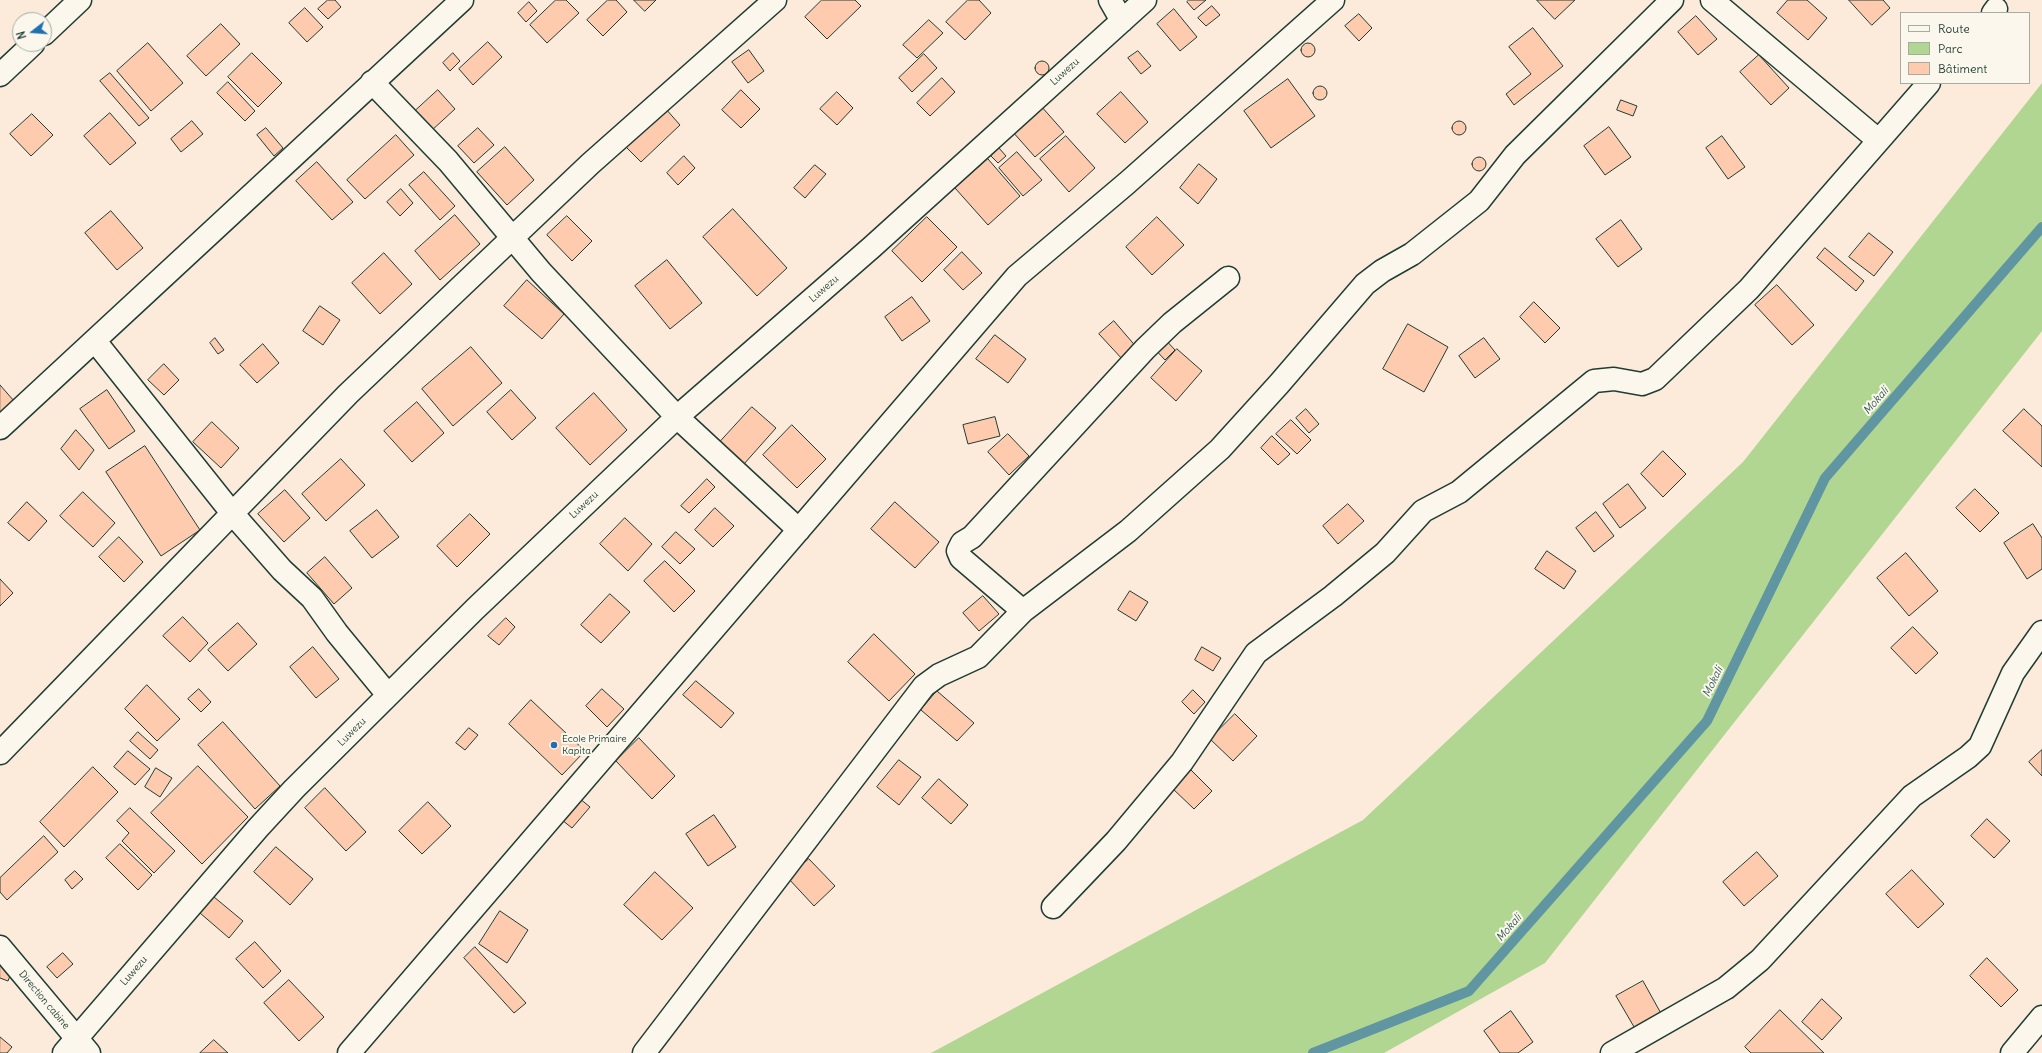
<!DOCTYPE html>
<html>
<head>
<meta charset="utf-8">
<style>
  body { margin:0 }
  #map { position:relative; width:2042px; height:1053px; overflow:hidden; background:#fceada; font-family:Delius,sans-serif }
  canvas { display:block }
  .legend { position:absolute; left:1900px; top:12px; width:130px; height:72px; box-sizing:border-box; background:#fbf7ec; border:1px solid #a3ada2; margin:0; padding:5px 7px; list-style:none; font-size:12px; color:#1f3d34 }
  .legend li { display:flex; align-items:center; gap:8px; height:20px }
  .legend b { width:20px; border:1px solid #a3ada2 }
  .north { position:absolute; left:12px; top:12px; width:40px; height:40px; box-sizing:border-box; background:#fbf7ec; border:1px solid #a3ada2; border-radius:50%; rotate:253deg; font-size:11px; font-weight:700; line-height:16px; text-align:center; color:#1f3d34 }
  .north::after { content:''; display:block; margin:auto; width:14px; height:18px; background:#1f6fb2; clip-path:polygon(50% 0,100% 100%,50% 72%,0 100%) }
</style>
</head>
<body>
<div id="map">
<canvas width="2042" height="1053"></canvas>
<ul class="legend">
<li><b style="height:5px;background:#fbf7ec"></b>Route</li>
<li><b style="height:11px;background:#b1d691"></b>Parc</li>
<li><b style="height:11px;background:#fecbaf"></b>Bâtiment</li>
</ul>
<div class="north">N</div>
</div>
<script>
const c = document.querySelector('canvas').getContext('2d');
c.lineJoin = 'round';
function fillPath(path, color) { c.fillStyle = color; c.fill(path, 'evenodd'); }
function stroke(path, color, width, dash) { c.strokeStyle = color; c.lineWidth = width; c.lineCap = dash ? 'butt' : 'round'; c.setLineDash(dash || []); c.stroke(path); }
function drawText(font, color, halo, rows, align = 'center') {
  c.font = font + ' Delius,sans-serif'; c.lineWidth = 4; c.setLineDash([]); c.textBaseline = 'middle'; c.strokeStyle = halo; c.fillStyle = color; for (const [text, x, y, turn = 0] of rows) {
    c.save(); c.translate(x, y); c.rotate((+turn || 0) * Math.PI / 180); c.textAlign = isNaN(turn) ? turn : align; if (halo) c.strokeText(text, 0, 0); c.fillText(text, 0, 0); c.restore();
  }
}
fillPath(new Path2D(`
  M2042,83v248l-497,632 -161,90h-453l432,-233 380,-358z`), '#b1d691');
stroke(new Path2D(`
  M1313,1053l156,-62 238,-270 118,-243 217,-251`), '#5f96a2', 10);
const building = new Path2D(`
  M328,0h7l6,7 -13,12 -10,-10z
  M556,0h10l13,13 -32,30 -17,-18z
  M608,0h8l11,12 -24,24 -16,-16z
  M634,0h22l-11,11z
  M822,0h33l6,6 -34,33 -22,-22z
  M968,0h11l12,13 -26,27 -19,-18z
  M1189,0h17l-12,10 -7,-8z
  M1537,0h38l-20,19z
  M1788,0h19l20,18 -19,22 -31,-27z
  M1849,0h34l7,8 -18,17z
  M529,2l8,9 -11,11 -8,-9z
  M1212,6l8,9 -14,11 -8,-8z
  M305,8l18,19 -16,15 -18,-19z
  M1174,9l23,28 -17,14 -23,-27z
  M1359,14l13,14 -13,13 -14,-15z
  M1696,16l21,23 -19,16 -20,-23z
  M929,20l14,13 -26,25 -14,-13z
  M221,24l19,20 -34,32 -19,-20z
  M1533,28l30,38 -49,39 -8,-11 25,-20 -22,-27z
  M488,42l14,15 -29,28 -14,-16z
  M1301 50a7 7 0 1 1 14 0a7 7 0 1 1-14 0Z
  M148,43l35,40 -32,28 -34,-40z
  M749,50l15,21 -16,12 -16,-21z
  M1138,51l13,15 -10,8 -13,-16z
  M252,53l30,30 -24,24 -30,-30z
  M453,53l7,8 -10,10 -7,-8z
  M924,54l13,14 -25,24 -13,-14z
  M1759,55l30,33 -18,17 -31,-33z
  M1035 68a7 7 0 1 1 14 0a7 7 0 1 1-14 0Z
  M110,73l39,45 -10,8 -39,-45z
  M942,78l13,14 -25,24 -13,-13z
  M1288,79l27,37 -44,32 -27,-37z
  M228,82l27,29 -10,10 -28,-28z
  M1313 93a7 7 0 1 1 14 0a7 7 0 1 1-14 0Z
  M438,90l17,19 -24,22 -17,-19z
  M741,90l19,19 -19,19 -19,-18z
  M837,92l16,16 -16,17 -17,-16z
  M1121,92l27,30 -23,21 -28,-29z
  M1621,100l16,6 -4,10 -16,-6z
  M1041,106l23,26 -29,25 -23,-26z
  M665,108l15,17 -39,37 -16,-16z
  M110,113l26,30 -26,22 -26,-29z
  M32,114l21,21 -22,21 -21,-22z
  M1452 128a7 7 0 1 1 14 0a7 7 0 1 1-14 0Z
  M192,121l11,13 -22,18 -10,-13z
  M1609,127l22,30 -26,18 -21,-29z
  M266,128l17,20 -9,8 -17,-21z
  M478,128l16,17 -20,18 -16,-17z
  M396,135l18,20 -49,44 -18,-19z
  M1066,136l29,32 -26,24 -29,-33z
  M1722,136l23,31 -17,12 -22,-31z
  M505,147l29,33 -27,25 -30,-33z
  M999,148l7,8 -8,7 -7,-7z
  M1017,152l25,28 -19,16 -24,-28z
  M684,156l11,12 -17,17 -11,-12z
  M1472 164a7 7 0 1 1 14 0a7 7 0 1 1-14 0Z
  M988,159l32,37 -32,29 -33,-37z
  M317,162l36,40 -21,18 -36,-39z
  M1199,164l18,15 -19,25 -18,-16z
  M815,165l11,9 -21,24 -11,-10z
  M424,172l31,34 -15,14 -31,-35z
  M401,189l12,14 -13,13 -13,-14z
  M733,209l54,59 -30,28 -54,-59z
  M111,211l32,37 -26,22 -32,-37z
  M455,215l25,29 -40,36 -25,-29z
  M567,216l25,25 -20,20 -25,-26z
  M927,217l30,30 -35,35 -30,-31z
  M1157,217l27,28 -32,30 -26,-28z
  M1621,220l21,29 -24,18 -22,-28z
  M1869,233l24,19 -19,24 -25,-19z
  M1825,248l39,33 -8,10 -39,-33z
  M962,252l20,21 -19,17 -19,-20z
  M384,253l28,31 -32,30 -28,-31z
  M667,260l35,43 -32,26 -35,-43z
  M527,280l37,34 -22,25 -38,-33z
  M1777,285l37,40 -22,20 -37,-40z
  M912,297l18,24 -28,20 -17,-24z
  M1534,302l26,26 -15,15 -25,-26z
  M320,306l20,14 -17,25 -20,-14z
  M1114,321l24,28 -14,12 -25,-27z
  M1408,324l40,23 -24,45 -41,-23z
  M995,335l31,24 -18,24 -32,-24z
  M1162,336l13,14 -10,10 -13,-14z
  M215,338l9,12 -6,4 -8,-11z
  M1484,338l16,21 -25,19 -16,-22z
  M263,344l16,19 -22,20 -17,-18z
  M471,347l31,36 -49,43 -31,-37z
  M1177,349l25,22 -26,30 -25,-23z
  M164,364l15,16 -15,15 -16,-15z
  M0,385l14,16 -14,12z
  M107,390l28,41 -26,18 -29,-40z
  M511,390l25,28 -24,22 -25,-28z
  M594,393l33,37 -37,35 -34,-37z
  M417,402l27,31 -32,29 -28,-31z
  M752,407l24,21 -32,36 -24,-22z
  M1306,409l13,15 -10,9 -13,-15z
  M2024,409l18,17v41l-39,-36z
  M995,417l5,19 -32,8 -5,-19z
  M1291,420l20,20 -14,14 -21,-20z
  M212,422l27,26 -18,20 -28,-26z
  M792,425l34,34 -29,29 -34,-33z
  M76,430l18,20 -15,20 -18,-21z
  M1008,434l21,22 -20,19 -21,-23z
  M1272,436l18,18 -12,11 -17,-17z
  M145,446l55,84 -39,26 -55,-84z
  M1663,451l23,23 -23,23 -22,-23z
  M341,459l24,26 -39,36 -24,-27z
  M707,479l8,8 -26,26 -8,-7z
  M1628,484l18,24 -26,20 -17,-24z
  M1975,489l24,24 -19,19 -24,-24z
  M285,490l25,28 -26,24 -26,-28z
  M83,492l32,31 -22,24 -33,-31z
  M27,502l20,19 -18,20 -21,-18z
  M895,502l44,40 -24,26 -44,-39z
  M1348,504l16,17 -26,23 -15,-18z
  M715,508l19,18 -21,21 -18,-17z
  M377,510l22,27 -27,21 -22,-27z
  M1596,512l18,24 -20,16 -18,-24z
  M470,514l20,20 -33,33 -20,-21z
  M625,518l27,26 -24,27 -28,-27z
  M2033,524l9,14v31l-15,10 -23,-36z
  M676,532l19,17 -15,15 -18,-17z
  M119,537l24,25 -19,20 -25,-25z
  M1547,551l29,20 -12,18 -29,-20z
  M1906,553l32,38 -29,25 -32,-38z
  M325,557l27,31 -18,16 -27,-31z
  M665,561l30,30 -21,21 -30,-31z
  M0,579l13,14 -13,13z
  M1130,591l18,11 -12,19 -18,-11z
  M610,594l20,18 -29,31 -20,-18z
  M983,596l16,18 -20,17 -16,-18z
  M183,617l25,26 -18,19 -27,-26z
  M506,618l9,9 -16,18 -11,-9z
  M238,623l19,21 -29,27 -20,-21z
  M1913,627l25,26 -22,21 -25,-26z
  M874,634l41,40 -26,27 -41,-39z
  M313,647l26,32 -23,19 -26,-31z
  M1202,647l19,11 -8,13 -18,-11z
  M696,681l38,32 -13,15 -38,-33z
  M147,685l33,34 -23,22 -32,-32z
  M199,689l12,13 -10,10 -13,-13z
  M602,689l22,20 -17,18 -21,-21z
  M1193,690l12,12 -11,12 -12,-12z
  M937,691l37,32 -17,18 -36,-31z
  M531,700l54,51 -23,24 -53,-51z
  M1235,714l22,22 -24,25 -23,-22z
  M223,722l57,64 -25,23 -57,-64z
  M469,728l9,7 -13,15 -9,-7z
  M138,732l20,18 -8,9 -20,-18z
  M639,738l36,38 -23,23 -36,-38z
  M2042,750v26l-13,-14z
  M128,751l22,18 -15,16 -21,-18z
  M899,760l22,17 -22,28 -22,-18z
  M198,766l50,51 -46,47 -51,-51z
  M93,767l25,25 -54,55 -24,-25z
  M156,768l16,10 -12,19 -15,-10z
  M1190,769l22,22 -18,18 -23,-22z
  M939,779l29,26 -17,19 -29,-26z
  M325,788l41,44 -20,19 -41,-43z
  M579,798l11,9 -18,21 -10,-8z
  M428,802l23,24 -29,28 -23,-23z
  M130,808l45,43 -21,22 -32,-32 7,-8 -12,-12z
  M714,815l22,32 -28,19 -22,-32z
  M1987,819l23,22 -16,17 -23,-22z
  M44,836l14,16 -51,48 -7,-8v-14z
  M120,844l32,31 -14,15 -32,-32z
  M276,847l37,32 -23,26 -36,-33z
  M1757,852l21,24 -34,30 -21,-24z
  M809,859l26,27 -21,20 -26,-28z
  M1912,870l32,34 -26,24 -32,-34z
  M75,871l8,8 -11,10 -7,-9z
  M655,872l38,36 -31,32 -38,-35z
  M214,897l29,24 -14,17 -29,-25z
  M500,911l28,19 -21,33 -28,-19z
  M255,942l26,29 -18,17 -27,-29z
  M475,947l51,56 -12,10 -50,-55z
  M63,953l10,11 -16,14 -10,-11z
  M1987,958l31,32 -17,17 -31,-31z
  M0,963l13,5 -5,13 -8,-3z
  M289,980l35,37 -25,24 -35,-38z
  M1643,981l20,36 -26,15 -21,-36z
  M1822,999l20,19 -20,22 -20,-18z
  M1780,1010l44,43h-73l-6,-6z
  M1511,1011l22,31 -15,11h-18l-16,-22z
  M0,1037l12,10 -5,6h-7z
  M214,1040l14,13h-28z`);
fillPath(building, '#fecbaf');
stroke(building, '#1f3d34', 1);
const minor = new Path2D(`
  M1110,0l12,21
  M1712,0l166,140
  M1993,13l3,-4
  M44,34l36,-34
  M0,75l33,-31
  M372,82l76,79 93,111 136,145 122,113
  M95,341l137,172 50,57 30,28 25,35 51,62
  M0,428l462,-428
  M1023,611l-62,-53 -3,-7 4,-8 10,-6 173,-188 27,-26 56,-45
  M0,753l348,-359 242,-230 185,-164
  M1053,907l63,-66 66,-79 74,-109 77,-57 52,-43 38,-42 36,-19 135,-111 20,-2 28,5 13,-5 94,-90 180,-206
  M0,947l89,106
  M64,1053l194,-225 36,-39 181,-180 202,-192 195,-170 273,-247
  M349,1053l668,-777 110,-93 206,-183
  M644,1053l280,-367 15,-11 39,-18 45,-46 105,-80 92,-82 59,-65 86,-100 17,-13 30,-17 67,-53 36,-46 157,-155
  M1612,1053l114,-65 34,-28 152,-164 56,-39 12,-11 33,-73 29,-41
  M2012,1053l30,-36`);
stroke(minor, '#1f3d34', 25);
stroke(minor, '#fbf7ec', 22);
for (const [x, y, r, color] of [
  [554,745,4,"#1f6fb2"]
]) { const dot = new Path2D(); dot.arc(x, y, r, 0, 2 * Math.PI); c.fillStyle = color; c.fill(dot); stroke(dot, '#fbf7ec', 1.5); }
drawText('10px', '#1f3d34', '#fbf7ec', [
  ["Luwezu",1065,72,-42],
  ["Luwezu",824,289,-41],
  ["Luwezu",584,505,-43],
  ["Luwezu",352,732,-45],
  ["Luwezu",134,971,-49],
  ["Direction cabine",44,1000,50]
]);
drawText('10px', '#1f3d34', '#fbf7ec', [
  ["Ecole Primaire",562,739],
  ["Kapita",562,751]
], 'left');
drawText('italic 11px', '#345b59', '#fbf7ec', [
  ["Mokali",1876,401,-49],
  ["Mokali",1713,682,-64],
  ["Mokali",1509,928,-49]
]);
</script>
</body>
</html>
